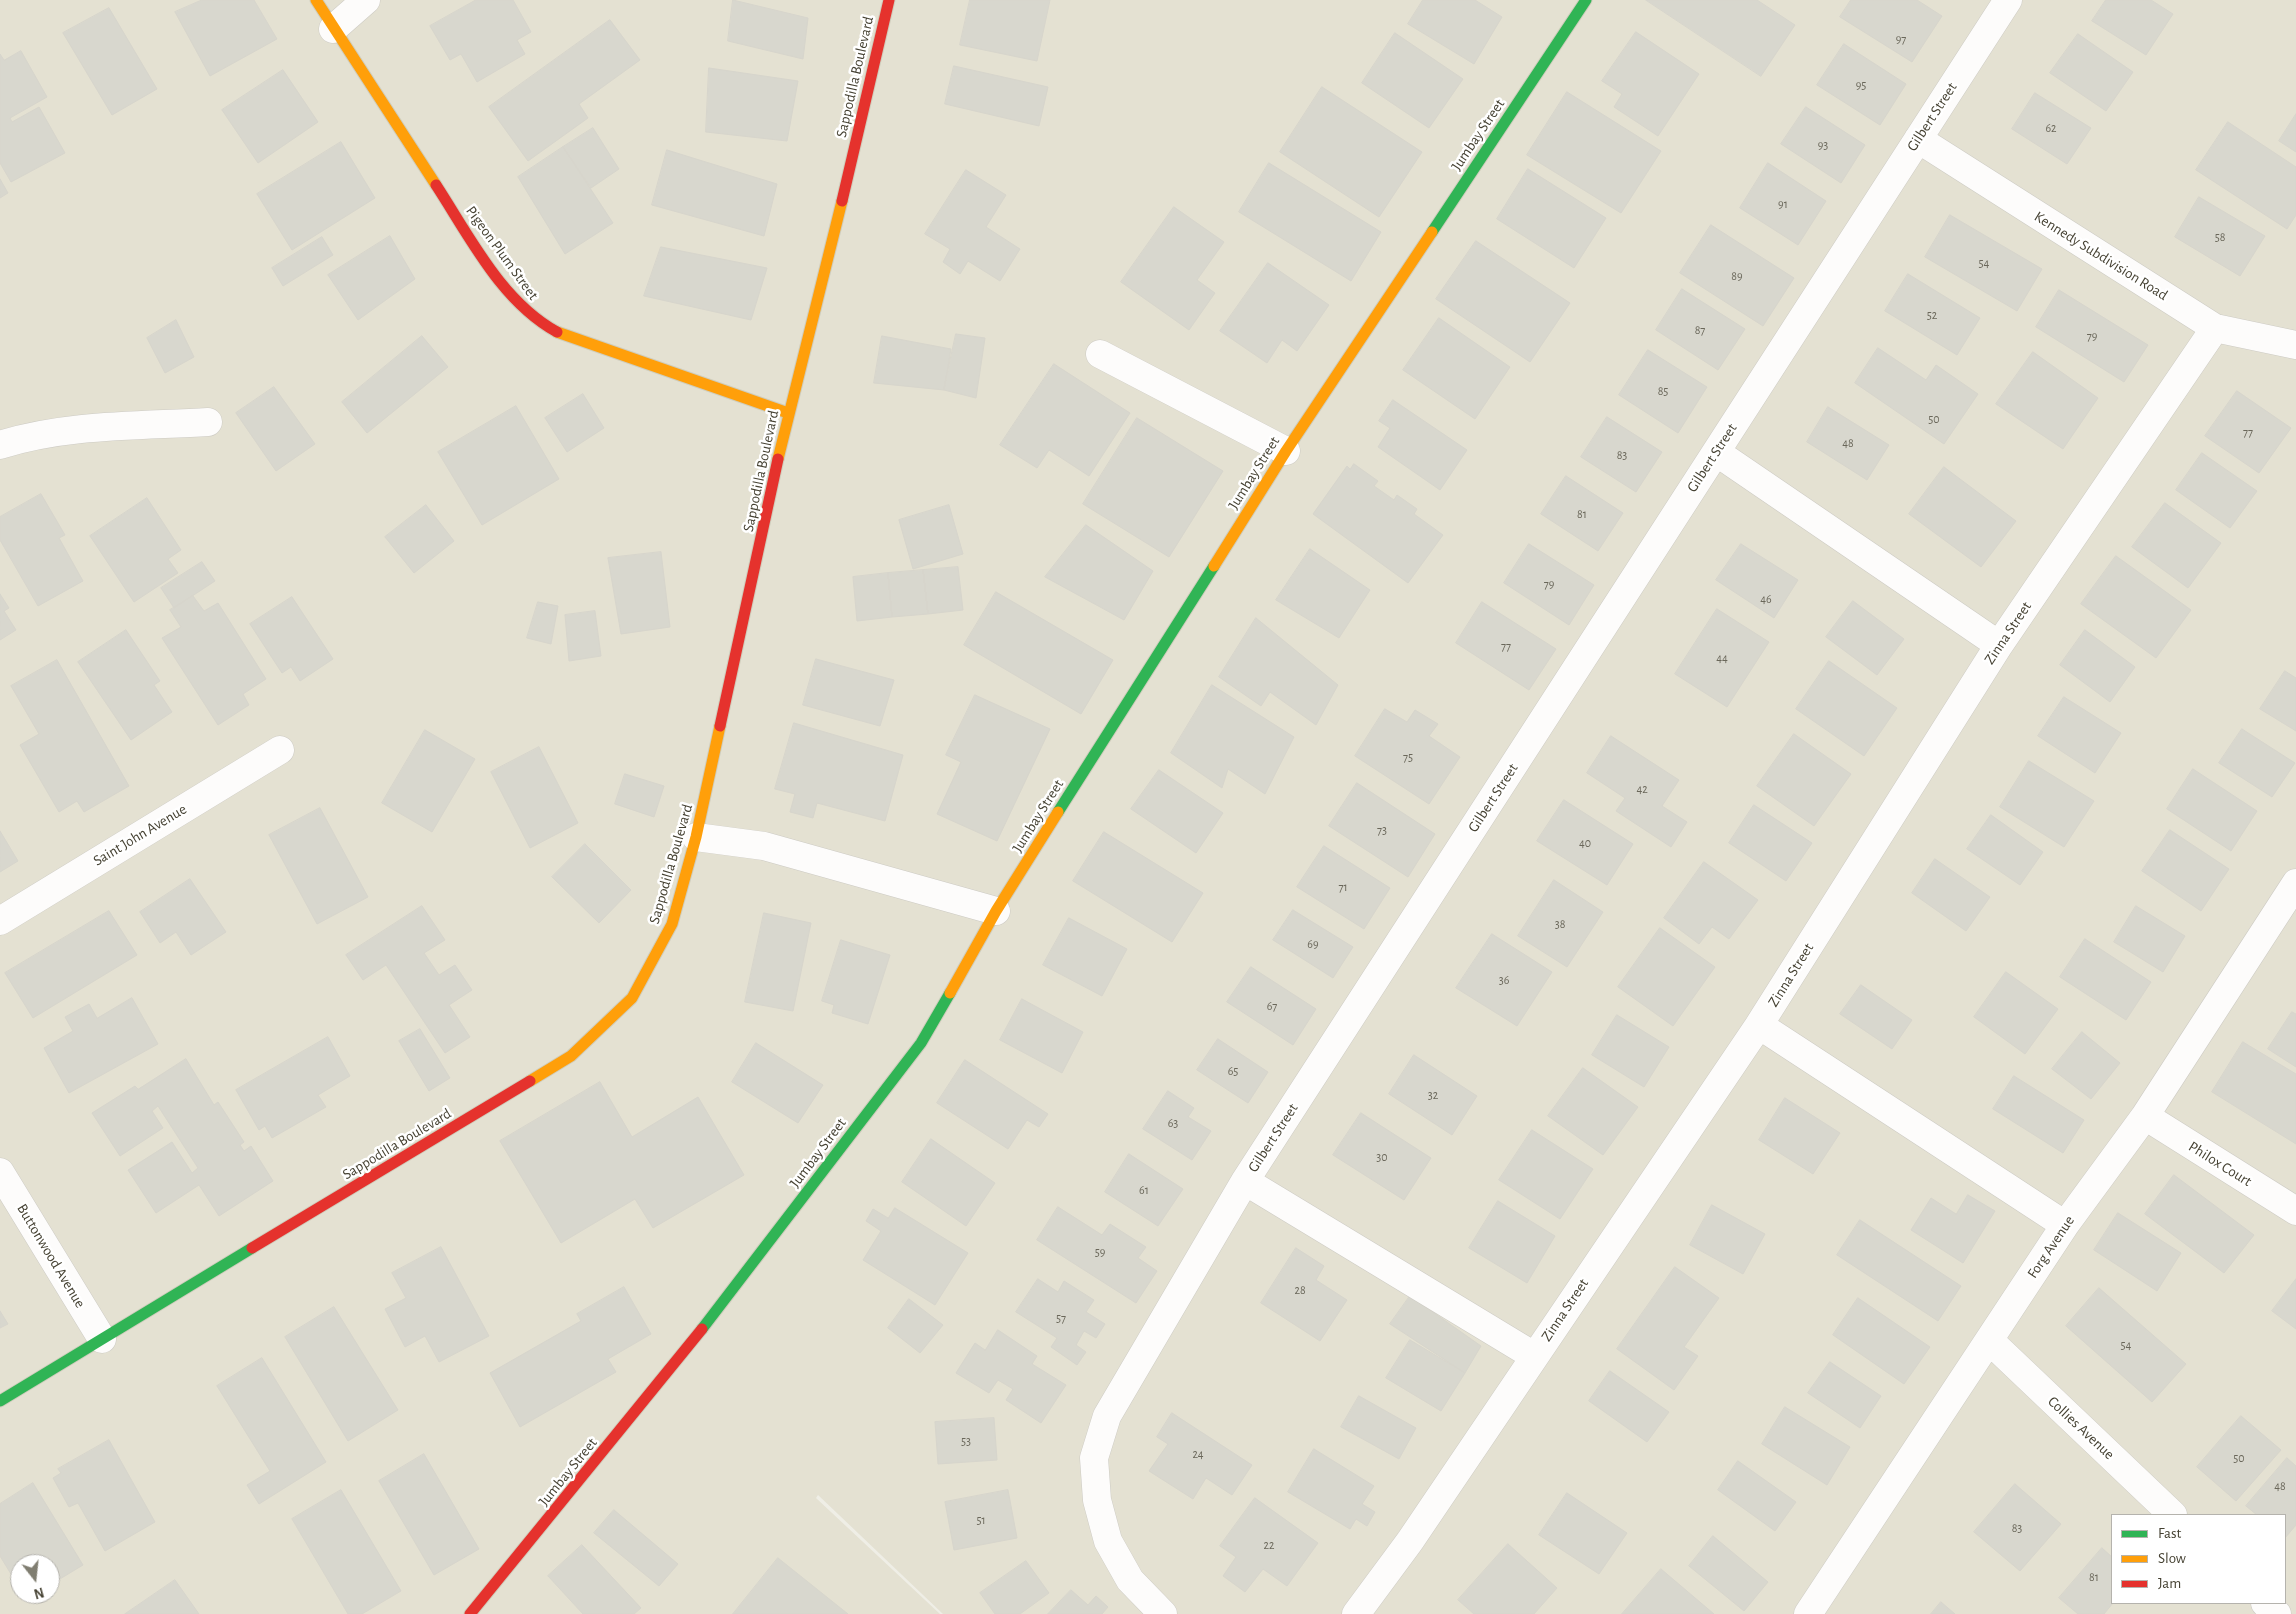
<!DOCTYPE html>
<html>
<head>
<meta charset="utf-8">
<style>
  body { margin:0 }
  #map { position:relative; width:2296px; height:1614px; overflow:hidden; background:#efeee6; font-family:"Alegreya Sans",sans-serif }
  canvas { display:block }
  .legend { position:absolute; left:2111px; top:1514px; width:175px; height:90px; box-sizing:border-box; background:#fff; border:1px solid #b5b3ad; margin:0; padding:6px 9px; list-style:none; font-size:15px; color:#454132 }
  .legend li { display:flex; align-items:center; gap:10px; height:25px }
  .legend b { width:25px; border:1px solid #b5b3ad }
  .north { position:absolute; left:10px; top:1554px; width:50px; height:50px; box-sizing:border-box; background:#fff; border:1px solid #b5b3ad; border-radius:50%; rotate:164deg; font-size:14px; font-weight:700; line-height:20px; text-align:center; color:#454132 }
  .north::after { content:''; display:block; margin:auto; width:18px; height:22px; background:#807e71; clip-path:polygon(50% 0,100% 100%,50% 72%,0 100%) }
</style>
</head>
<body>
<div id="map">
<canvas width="2296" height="1614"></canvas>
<ul class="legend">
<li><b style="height:6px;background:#30b455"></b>Fast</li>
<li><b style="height:6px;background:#ff9f0a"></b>Slow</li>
<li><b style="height:6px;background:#e5322d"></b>Jam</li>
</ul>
<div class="north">N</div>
</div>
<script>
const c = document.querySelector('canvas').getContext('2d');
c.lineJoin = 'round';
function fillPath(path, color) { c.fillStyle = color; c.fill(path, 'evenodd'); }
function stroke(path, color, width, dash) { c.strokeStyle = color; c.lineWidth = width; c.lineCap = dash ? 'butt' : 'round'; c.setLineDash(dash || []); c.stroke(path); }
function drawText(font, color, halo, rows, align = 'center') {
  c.font = font + ' "Alegreya Sans",sans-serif'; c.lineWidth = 5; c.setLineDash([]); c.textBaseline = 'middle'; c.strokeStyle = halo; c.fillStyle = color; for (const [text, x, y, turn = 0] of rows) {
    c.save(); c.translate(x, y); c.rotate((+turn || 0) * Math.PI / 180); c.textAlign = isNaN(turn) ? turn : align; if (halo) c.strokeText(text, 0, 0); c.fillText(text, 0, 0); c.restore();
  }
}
fillPath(new Path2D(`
  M0,0h2296v1614h-1353l-125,-119 -2,3 124,116h-940zM2112,1515h173v88h-173zM20,1564h30v30h-30z`), '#e4e1d2');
const building = new Path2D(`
  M202,0h52l23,39 -67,37 -35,-64z
  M476,0h37l18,32 -14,8 8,14 -48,28 -16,-28 -11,6 -20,-34z
  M733,0l75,18 -5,41 -75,-18z
  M970,0h80l-13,61 -77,-16z
  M1423,0h52l27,17 -28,47 -66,-40z
  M1646,0h111l38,25 -34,51z
  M1851,0h66l25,16 -30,46 -72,-45z
  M2106,0h45l22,14 -27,41 -54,-34z
  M109,8l48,81 -45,26 -49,-82z
  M610,20l30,40 -61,44 9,14 -60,43 -39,-54z
  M1636,32l63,42 -41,62 -44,-29 8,-13 -20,-13z
  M1395,33l68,46 -34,49 -67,-45z
  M2078,34l55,38 -27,39 -56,-38z
  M1844,44l62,40 -26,41 -63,-40z
  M21,51l26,46 -37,21 2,4 27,-15 26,46 -54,29 -11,-19v-109l4,6z
  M954,66l94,21 -9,39 -94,-22z
  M709,68l89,13 -11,60 -81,-9z
  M283,70l35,52 -60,41 -36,-53z
  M1322,87l100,65 -43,65 -99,-65z
  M1567,92l94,59 -40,62 -94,-58z
  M2035,93l56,35 -24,36 -55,-35z
  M1806,107l59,38 -24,38 -60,-39z
  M2296,114v38l-17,-11z
  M2228,122l68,45v48l-9,14 -91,-59z
  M593,128l26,41 -28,19 -28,-41z
  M341,142l34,56 -83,52 -35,-56z
  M563,147l50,76 -48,31 -47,-77z
  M667,150l110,34 -13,52 -112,-31z
  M1269,163l112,69 -30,49 -112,-69z
  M1768,163l58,38 -28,44 -58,-37z
  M1528,169l78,49 -32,50 -77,-49z
  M966,170l40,25 -20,32 34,22 -20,32 -32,-20 -8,13 -17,-12 7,-13 -25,-15z
  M0,179l8,14 -8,5z
  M2199,197l66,39 -25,40 -65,-39z
  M1174,207l50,35 -27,38 18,13 -26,37 -68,-48z
  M1950,215l92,54 -25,42 -92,-54z
  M1711,225l83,53 -31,48 -83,-53z
  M390,236l25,43 -57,41 -30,-45z
  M322,237l11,18 -50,31 -11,-18z
  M1476,241l94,62 -40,59 -94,-63z
  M661,247l106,21 -16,52 -107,-24z
  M1268,263l61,42 -32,46 -15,-11 -15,23 -47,-32z
  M1908,274l72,44 -23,37 -72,-44z
  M1682,289l63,40 -27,41 -62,-40z
  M2059,290l89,55 -24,37 -88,-55z
  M1439,318l71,49 -35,52 -72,-49z
  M176,320l18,37 -29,16 -18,-35z
  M956,334l29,4 -9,60 -32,-8z
  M422,336l26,31 -81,66 -25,-31z
  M882,336l69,13 -7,41 -70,-7z
  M1878,348l48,32 10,-15 42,29 -34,50 -89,-61z
  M1648,350l59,37 -29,46 -59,-38z
  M2033,352l65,46 -35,51 -67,-45z
  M1054,364l76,49 -41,63 -40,-26 -12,18 -37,-23z
  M274,387l41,57 -39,27 -40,-58z
  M2237,391l54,37 -32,45 -54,-37z
  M583,394l21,34 -37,24 -22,-34z
  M1393,400l74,50 -27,40 -62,-43 12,-19 -11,-7z
  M516,406l43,73 -77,46 -44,-73z
  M1828,407l61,38 -22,35 -60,-38z
  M1607,417l55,35 -26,40 -55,-35z
  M1137,418l86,53 -54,86 -86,-53z
  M2202,453l55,38 -27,37 -54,-38z
  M1354,464l24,17 -4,5 20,14 3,-5 20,14 -3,5 29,21 -35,48 -95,-69 34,-48 3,3z
  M1944,467l72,54 -35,46 -72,-53z
  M1566,476l57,37 -25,38 -57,-37z
  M41,494l24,41 -6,3 24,43 -45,25 -38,-66v-23z
  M147,498l34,52 -13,9 10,14 -44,29 -44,-66z
  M2165,503l56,40 -33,45 -56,-41z
  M426,505l28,36 -40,32 -29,-36z
  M949,505l14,49 -50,15 -14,-49z
  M1086,525l67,46 -29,49 -79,-43z
  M1529,544l65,41 -25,40 -65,-42z
  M1741,544l57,36 -24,38 -58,-38z
  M1310,549l60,41 -31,48 -63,-38z
  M661,552l9,75 -49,7 -13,-76z
  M2116,556l75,54 -35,48 -75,-54z
  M202,562l13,19 -41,27 -13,-20z
  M958,567l5,43 -35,4 -5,-44z
  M923,570l5,44 -36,3 -4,-44z
  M888,573l4,44 -35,4 -4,-44z
  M996,592l117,68 -32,54 -117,-69z
  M0,594l9,14 -5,3 12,19 -16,10z
  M193,596l11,15 14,-8 48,76 -23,15 6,11 -31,20 -56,-87 19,-11 -11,-17z
  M292,597l41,62 -33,22 -9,-14 -9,6 -32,-49z
  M1853,601l51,38 -27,36 -51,-38z
  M538,602l20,4 -7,38 -24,-6z
  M1482,602l74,47 -27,41 -73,-47z
  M1717,609l52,33 -42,65 -52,-33z
  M595,611l6,45 -32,5 -4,-46z
  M1256,618l82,67 -22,40 -46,-33 -9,14 -42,-29z
  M126,630l34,51 -6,4 18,27 -41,28 -53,-78z
  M2085,630l50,37 -25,35 -50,-37z
  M816,659l78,21 -14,46 -77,-21z
  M57,660l72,126 -45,26 -7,-11 -18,11 -39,-67 19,-11 -28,-48z
  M1829,661l68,47 -33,48 -68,-47z
  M2285,671l11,7v53l-36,-22z
  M1212,685l82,52 -29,57 -37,-25 -6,19 -51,-35z
  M975,695l75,34 -53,112 -60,-27 24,-52 -15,-7z
  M2064,697l57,36 -26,40 -57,-37z
  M1385,709l22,13 8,-12 23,14 -9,12 31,21 -31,47 -74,-48z
  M794,723l109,32 -18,66 -68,-18 -4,15 -23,-6 5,-18 -20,-5z
  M2242,729l53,34 -23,34 -53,-34z
  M425,730l50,29 -43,73 -50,-29z
  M1794,734l57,40 -37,52 -57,-40z
  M1611,736l68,44 -17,26 25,16 -16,25 -55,-36 9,-13 -38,-25z
  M539,747l39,76 -48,25 -39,-76z
  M2029,761l65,40 -30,46 -64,-40z
  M2193,769l64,42 -26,40 -64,-42z
  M1159,770l64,43 -27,40 -65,-44z
  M625,774l39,12 -10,31 -39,-13z
  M1357,783l78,51 -27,43 -79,-51z
  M1564,800l69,44 -26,41 -70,-44z
  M1754,805l58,38 -26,38 -57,-38z
  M320,808l48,89 -51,27 -48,-89z
  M1991,815l52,37 -23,33 -53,-36z
  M2170,830l59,39 -28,42 -59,-40z
  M0,831l18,30 -18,11z
  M1104,832l99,61 -31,49 -99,-61z
  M585,844l46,46 -32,33 -47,-46z
  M1324,846l66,42 -26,41 -67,-42z
  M1935,859l55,38 -24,34 -54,-38z
  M1704,862l54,38 -29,39 -17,-12 -13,17 -35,-26z
  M190,879l36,53 -35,23 -15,-23 -16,11 -20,-31z
  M1554,880l49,32 -36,55 -49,-31z
  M422,906l23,34 -21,13 15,22 16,-10 17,25 -23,15 21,32 -25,16 -59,-88 -23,15 -17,-25z
  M2136,906l49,30 -22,36 -49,-30z
  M1293,910l60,37 -20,31 -60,-38z
  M109,911l28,44 -104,63 -28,-45z
  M764,913l47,10 -18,88 -48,-9z
  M1069,918l58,31 -25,47 -59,-31z
  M1660,928l55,39 -42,59 -55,-39z
  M1492,934l60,38 -35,54 -61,-38z
  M2085,939l66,43 -25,38 -66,-43z
  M841,940l49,15 -22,69 -36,-11 2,-8 -12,-4z
  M1251,967l65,42 -23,36 -66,-43z
  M2006,972l52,37 -33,45 -51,-37z
  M1861,985l51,35 -20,29 -52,-35z
  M132,998l26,46 -89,49 -25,-45 29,-17 -8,-14 24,-13 8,14z
  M1022,999l61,33 -21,41 -62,-33z
  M2292,1012l4,2v53l-28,-18z
  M1617,1015l52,32 -25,40 -52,-32z
  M420,1029l30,49 -21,13 -30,-50z
  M2082,1032l38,31 -29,36 -39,-30z
  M328,1037l22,39 -32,19 8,12 -54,31 -7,-12 -6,4 -23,-40z
  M1218,1039l50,33 -20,31 -51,-33z
  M2243,1042l53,32v70l-84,-52z
  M756,1043l67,42 -25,38 -66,-41z
  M1414,1055l63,41 -25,39 -63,-41z
  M186,1059l28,46 4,-3 26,40 -4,3 4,6 7,-5 22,35 -54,35 -20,-31 -43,28 -28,-43 44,-28 20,31 6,-5 -40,-62 -6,5 11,17 -43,28 -28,-43 43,-27 3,3z
  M965,1060l83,54 -9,13 -12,-7 -19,29 -71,-46z
  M1583,1068l55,39 -35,48 -55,-39z
  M2014,1076l70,44 -21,33 -70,-44z
  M600,1082l32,55 66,-40 46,78 -91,53 -18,-29 -74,44 -61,-102z
  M1168,1091l26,17 -6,9 23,14 -19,29 -49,-31z
  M1785,1098l55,35 -27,41 -54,-34z
  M1361,1113l70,45 -27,42 -71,-45z
  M1532,1130l61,39 -33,50 -61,-39z
  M931,1139l64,44 -29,43 -64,-44z
  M1129,1154l54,35 -25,37 -53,-34z
  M2174,1175l80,60 -30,38 -79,-59z
  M1968,1195l27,16 -32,52 -52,-33 20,-32 25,16z
  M1498,1201l57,35 -28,47 -58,-35z
  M1712,1205l53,29 -22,40 -53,-29z
  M1058,1207l44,28 8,-11 36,23 -8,11 19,13 -21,32 -99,-63z
  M895,1208l73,45 -33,52 -72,-45 18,-29 -15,-10 7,-12 15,9z
  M2118,1213l63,40 -24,38 -63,-41z
  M1860,1220l101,66 -23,35 -101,-66z
  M441,1247l48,89 -50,26 -14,-26 -20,11 -20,-38 21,-11 -14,-25z
  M1296,1248l28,18 -8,14 31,20 -27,41 -59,-38z
  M1675,1267l44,31 -35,49 14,9 -24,34 -57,-41z
  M1038,1279l20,13 6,-11 30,19 -8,12 19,12 -9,14 -12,-7 -8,14 10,7 -9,13 -26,-18 6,-9 -41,-26z
  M2296,1279v50l-24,-18z
  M624,1287l27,47 -43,25 8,13 -96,55 -30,-54 91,-52 -4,-7z
  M2099,1288l87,76 -34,38 -86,-76z
  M1410,1296l71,50 -16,27 -75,-49z
  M1858,1298l72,49 -26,37 -71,-49z
  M909,1299l34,26 -23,28 -32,-25z
  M334,1307l64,103 -50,31 -63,-104z
  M0,1311l8,13 -8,4z
  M998,1330l39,26 -5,8 34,21 -25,38 -35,-23 7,-11 -15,-9 -9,13 -33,-20 19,-30 10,7z
  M1410,1340l55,33 -24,38 -55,-33z
  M262,1358l64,104 -67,42 -12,-19 23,-14 -53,-85z
  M1830,1362l51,34 -21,32 -52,-35z
  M1610,1371l59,41 -22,30 -58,-41z
  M1359,1396l57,32 -17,31 -58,-32z
  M1785,1407l65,40 -23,38 -65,-41z
  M1172,1413l80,52 -20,30 -26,-17 -13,21 -44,-28 19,-27 -11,-7z
  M2241,1416l40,34 -45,51 -39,-34z
  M994,1418l3,42 -59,4 -3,-42z
  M109,1440l46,82 -50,29 -27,-48 -9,4 -16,-29 8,-5 -3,-4z
  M1314,1449l60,37 -12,18 13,8 -8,14 -11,-7 -6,10 -62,-37z
  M424,1454l55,95 -45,26 -55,-94z
  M2287,1458l9,8v59l-11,13v-23h-28l-11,-9z
  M1738,1461l58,41 -21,29 -57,-41z
  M33,1483l50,82 -33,20v-21h-30v11l-6,4 -14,-23v-52z
  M2015,1484l46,40 -41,47 -46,-39z
  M341,1490l60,101 -39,23h-14l-56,-95z
  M1008,1490l9,48 -63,12 -9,-48z
  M1567,1493l60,40 -28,41 -60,-39z
  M1255,1498l63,45 -31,43 -24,-17 -18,23 -22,-16 13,-19 -16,-11z
  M614,1510l64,54 -19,22 -65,-53z
  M1713,1536l55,46 -24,29 -55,-45z
  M1508,1544l49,44 -23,26h-60l-16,-14z
  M582,1545l59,63 -7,6h-51l-35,-38z
  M2102,1548l10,9 1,46 -9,11h-26l-19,-16z
  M778,1558l70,56h-115z
  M1026,1561l23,32 -29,21h-25l-15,-21z
  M1661,1569l53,45h-92z
  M175,1580l24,34h-74z
  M1071,1590l17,15 8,-9 12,11 -6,7h-54z
  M1941,1602l14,12h-24z`);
fillPath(building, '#d8d7ce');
stroke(building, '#d7d5cc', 1);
const street = new Path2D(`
  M333,29l33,-29
  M1918,139l297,189 81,17
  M1100,354l186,97
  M0,445c65,-21 140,-19 208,-23
  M1716,452l283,193
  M696,837l68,9 232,65
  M0,921l280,-171
  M1759,1025l306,200
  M2145,1116l151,95
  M0,1172l102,167
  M1245,1181l289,175
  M1989,1340l184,175
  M2265,1603l12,11
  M1163,1614l-33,-34 -22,-39 -11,-41 -3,-42 13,-42 138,-235 763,-1181
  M1356,1614l54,-73 349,-516 240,-380 216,-317
  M1808,1614l257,-389 80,-109 151,-233`);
const fast = new Path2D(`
  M1432,232l154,-232
  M1058,812l156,-246
  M702,1329l219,-286 29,-50
  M0,1401l252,-153`);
const slow = new Path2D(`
  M316,0l120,185
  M557,332l231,81
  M778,459l64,-258
  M1214,566l72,-115 146,-219
  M950,993l46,-82 62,-99
  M530,1081l41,-25 61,-58 40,-74 24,-87 24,-111`);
const jam = new Path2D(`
  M436,185c34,52 65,116 121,147
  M842,201l47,-201
  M720,726l58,-267
  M252,1248l278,-167
  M470,1614l232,-285`);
stroke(street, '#cdcbc4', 29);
stroke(fast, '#cfcdbc', 13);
stroke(slow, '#cfcdbc', 13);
stroke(jam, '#cfcdbc', 13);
stroke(street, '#fdfcfb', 28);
stroke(fast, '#30b455', 11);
stroke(slow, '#ff9f0a', 11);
stroke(jam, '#e5322d', 11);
drawText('12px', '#6a675a', null, [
  ["97",1901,39],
  ["95",1861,85],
  ["62",2051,128],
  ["93",1823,145],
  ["91",1783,204],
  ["58",2220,237],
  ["54",1984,263],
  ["89",1737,276],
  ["52",1932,315],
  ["87",1700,330],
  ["79",2092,336],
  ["85",1663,391],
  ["50",1934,419],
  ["77",2248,432],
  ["48",1848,443],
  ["83",1622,455],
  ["81",1582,514],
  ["79",1549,584],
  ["46",1766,599],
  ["77",1506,646],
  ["44",1722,658],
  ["75",1408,757],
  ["42",1642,789],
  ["73",1382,830],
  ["40",1585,843],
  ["71",1343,887],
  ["38",1560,924],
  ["69",1313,944],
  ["36",1504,980],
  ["67",1272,1006],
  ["65",1233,1071],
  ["32",1433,1095],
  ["63",1173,1123],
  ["30",1382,1157],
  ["61",1144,1190],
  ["59",1100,1252],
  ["28",1300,1290],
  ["57",1061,1318],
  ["54",2126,1345],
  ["53",966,1441],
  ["24",1198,1454],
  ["50",2239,1458],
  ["48",2280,1486],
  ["51",981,1520],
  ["83",2017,1528],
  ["22",1269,1545],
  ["81",2094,1577]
]);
drawText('15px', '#454132', '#fff', [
  ["Sappodilla Boulevard",855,77,-77],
  ["Gilbert Street",1932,117,-57],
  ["Jumbay Street",1478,135,-56],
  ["Pigeon Plum Street",502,253,54],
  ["Kennedy Subdivision Road",2101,256,32],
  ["Gilbert Street",1712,458,-57],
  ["Sappodilla Boulevard",761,471,-78],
  ["Jumbay Street",1254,473,-58],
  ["Zinna Street",2008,633,-56],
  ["Gilbert Street",1493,798,-57],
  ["Jumbay Street",1038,816,-58],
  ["Saint John Avenue",140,835,-31],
  ["Sappodilla Boulevard",671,864,-74],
  ["Zinna Street",1791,975,-58],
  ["Gilbert Street",1273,1138,-57],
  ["Sappodilla Boulevard",397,1144,-31],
  ["Jumbay Street",818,1153,-53],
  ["Philox Court",2220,1164,32],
  ["Forg Avenue",2051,1247,-56],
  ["Buttonwood Avenue",51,1256,59],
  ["Zinna Street",1565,1310,-56],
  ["Collies Avenue",2081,1428,43],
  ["Jumbay Street",568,1472,-51]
]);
</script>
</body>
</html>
